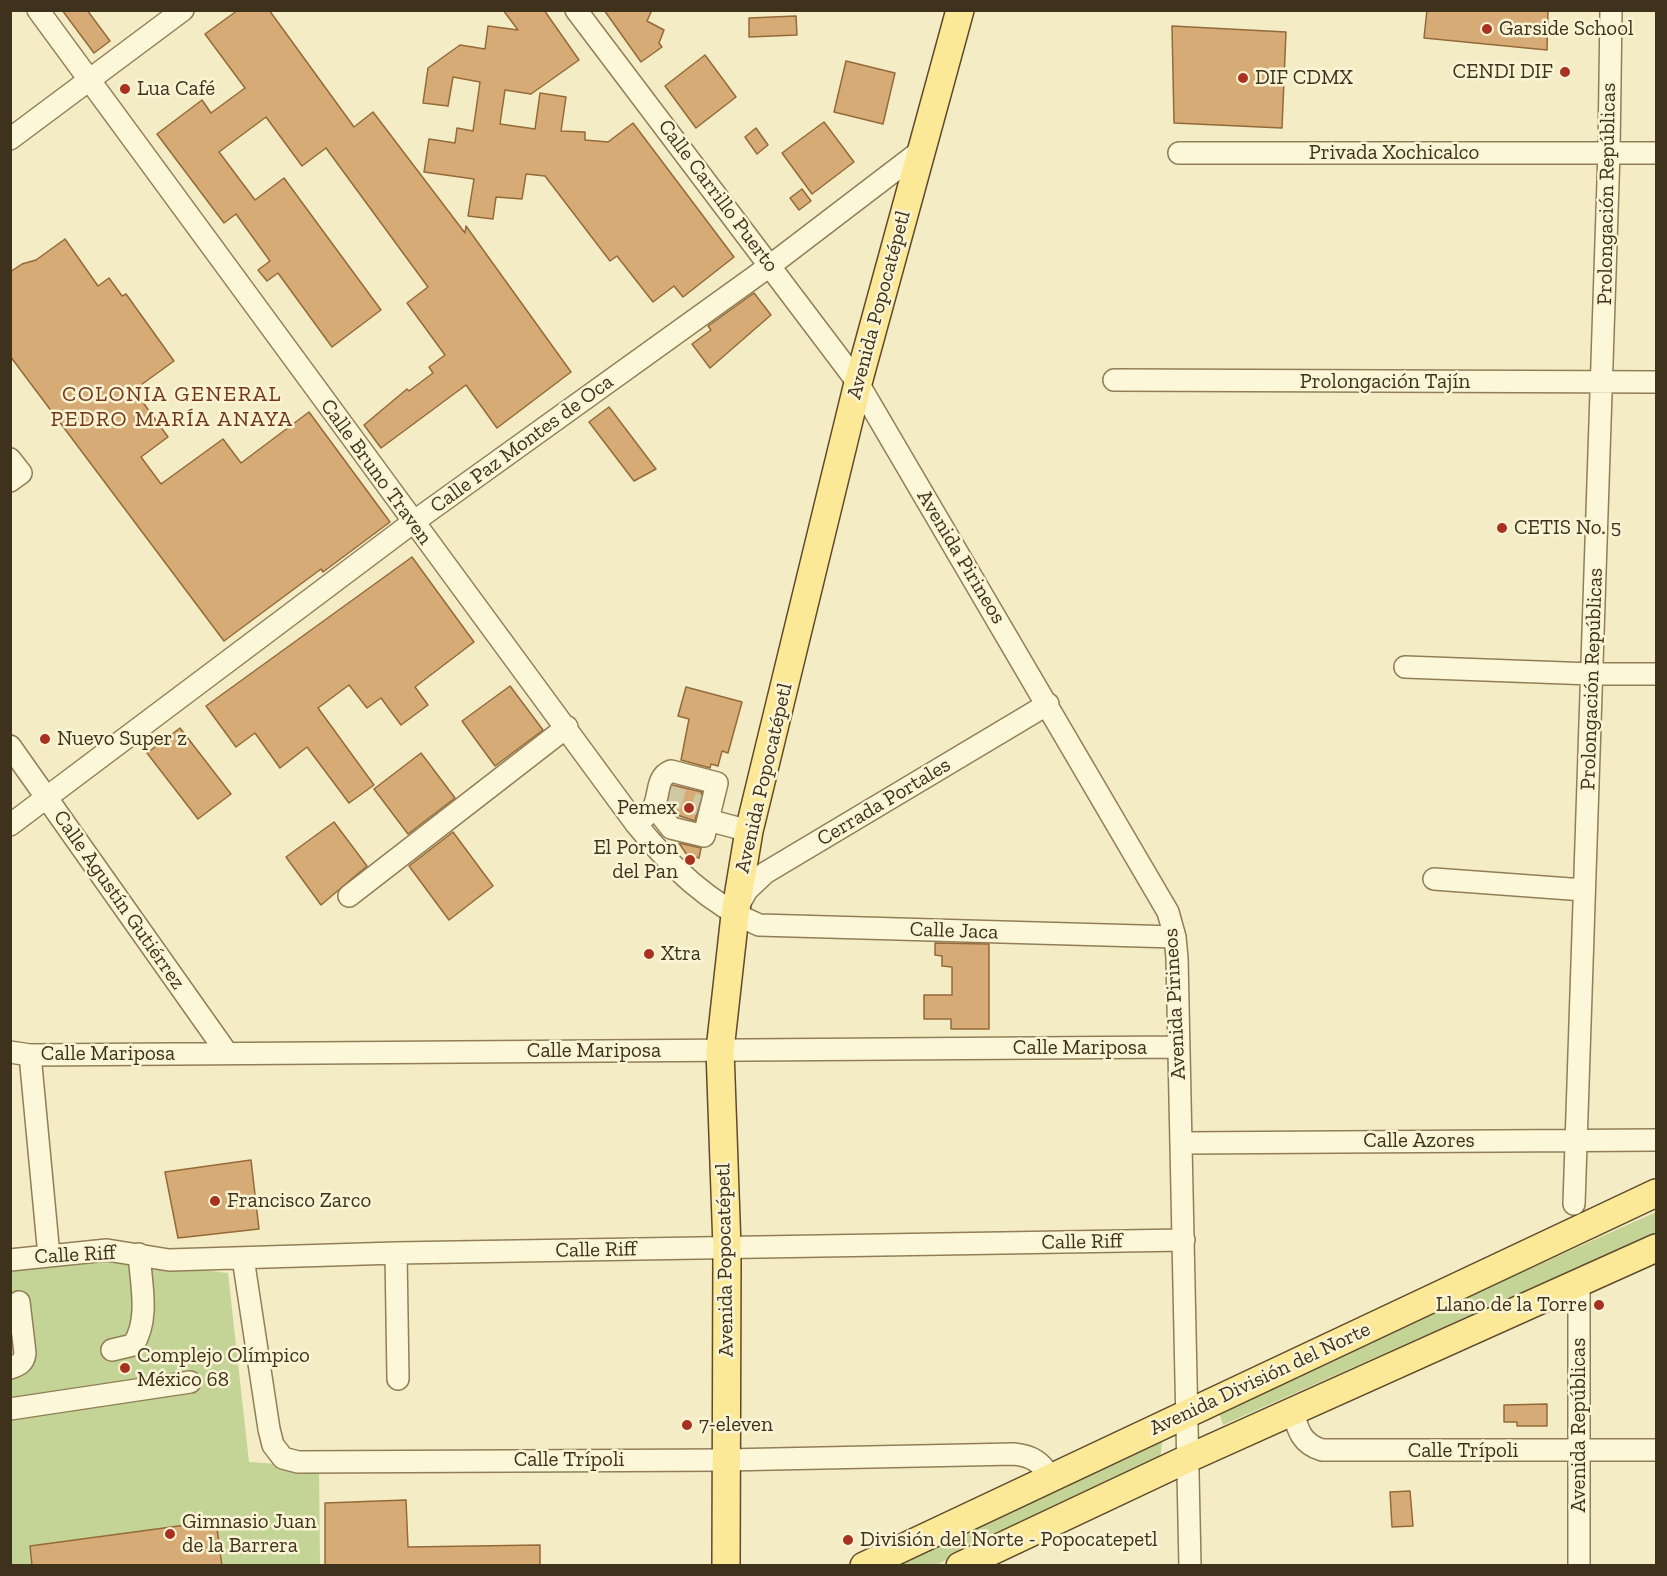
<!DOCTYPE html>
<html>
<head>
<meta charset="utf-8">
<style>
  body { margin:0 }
  #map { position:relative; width:1667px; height:1576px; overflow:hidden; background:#f4ecc4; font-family:"Zilla Slab",serif }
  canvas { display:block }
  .frame { position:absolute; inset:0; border:12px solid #3f321d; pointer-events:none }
</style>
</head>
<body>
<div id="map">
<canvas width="1667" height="1576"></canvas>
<div class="frame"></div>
</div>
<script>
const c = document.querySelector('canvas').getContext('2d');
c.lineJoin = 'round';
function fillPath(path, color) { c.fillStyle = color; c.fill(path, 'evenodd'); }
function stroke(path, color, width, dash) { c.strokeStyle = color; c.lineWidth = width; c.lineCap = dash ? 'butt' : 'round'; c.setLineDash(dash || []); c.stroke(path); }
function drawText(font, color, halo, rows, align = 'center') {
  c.font = font + ' "Zilla Slab",serif'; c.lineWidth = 5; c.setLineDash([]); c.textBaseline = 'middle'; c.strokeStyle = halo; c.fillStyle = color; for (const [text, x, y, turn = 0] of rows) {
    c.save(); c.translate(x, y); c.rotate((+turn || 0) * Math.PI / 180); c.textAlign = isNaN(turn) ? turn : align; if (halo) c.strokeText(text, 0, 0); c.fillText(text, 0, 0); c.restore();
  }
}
fillPath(new Path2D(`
  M1656,1212v21l-433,192 -5,-16z
  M104,1259l124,14 21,189 70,5 1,98h-309l-1,-296z
  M1163,1437l-3,22 -224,106 -47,1z`), '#c4d496');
const building = new Path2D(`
  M62,10h25l23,31 -16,12z
  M238,10h31l85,117 19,-15 92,121 1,-7 105,146 -74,56 -31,-43 -85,63 -17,-23 43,-36 2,2 24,-18 -4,-6 16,-12 -38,-52 21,-16 -102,-139 -24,18 -36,-49 -47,35 36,48 29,-22 97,132 -49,37 -54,-74 -11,8 -9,-11 12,-9 -34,-47 -12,9 -67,-89 45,-34 9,13 34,-25 -40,-54z
  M503,10h41l35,50 -48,34 -26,-4 -5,34 35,5 5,-36 26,4 -5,34 24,1v8l23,2 25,-19 101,134 -51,40 -9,-11 -21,16 -36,-46 -7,5 -65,-85 -19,-2 -4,25 -26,-2 -3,22 -25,-3 6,-37 -50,-7 5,-33 26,4 2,-15 16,3 7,-49 -27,-5 -5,29 -25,-3 5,-35 32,-23 25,4 3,-23 30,4z
  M604,10h48l-5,11 17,9 -5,13 3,4 -21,15z
  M1427,10h121l-1,40 -123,-12z
  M796,16l1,19 -48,2v-19z
  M1172,26l114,6 -4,96 -108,-5z
  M705,55l31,42 -40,31 -31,-42z
  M846,61l49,12 -12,51 -49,-12z
  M824,122l30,40 -42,32 -30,-41z
  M756,128l12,17 -11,9 -12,-17z
  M802,189l9,12 -12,9 -9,-12z
  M65,239l33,47 11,-8 13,18 4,-2 48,67 -40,29 34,47 -27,20 20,27 62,-45 18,24 68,-51 81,110 -67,50 -2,-3 -97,72 -214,-285v-84l12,-8 14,-4z
  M754,293l17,22 -61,53 -18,-24 19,-14 -3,-4z
  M609,407l47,62 -22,12 -45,-59z
  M412,557l62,85 -59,45 13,18 -27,20 -20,-27 -14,10 -18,-23 -31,23 56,77 -25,18 -42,-56 -27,21 -25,-35 -19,14 -30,-41z
  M510,686l33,44 -48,36 -33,-45z
  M686,687l56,15 -14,51 -6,-2 -4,15 -7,-2 -1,4 -29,-8 8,-41 -11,-3z
  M180,728l51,66 -33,25 -51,-66z
  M421,753l34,45 -47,36 -34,-45z
  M673,785l29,7 -7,29 -18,-6 3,-14 -11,-2z
  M334,822l33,44 -46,39 -35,-48z
  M453,832l40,54 -44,34 -40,-54z
  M679,843l22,5 -2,10 -12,-3z
  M935,943l54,1v85h-38v-10h-27v-24h28v-28l-10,-1v-10l-7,-1z
  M251,1160l8,69 -81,9 -13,-66z
  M1547,1404v22h-30v-4h-13v-17z
  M1410,1491l3,35 -21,1 -2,-35z
  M406,1500l2,47 132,-2v21h-215v-63z
  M216,1521l6,45h-190l-2,-20z`);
fillPath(building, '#d6ab75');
stroke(building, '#946a3a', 1.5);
stroke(new Path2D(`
  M663,794l36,11`), '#d0c7a3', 21, [21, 10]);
const minor = new Path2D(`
  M38,10l598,814c34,42 73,80 123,101l416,12
  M576,10l282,373 310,529 7,25 2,21 13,608
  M10,139l173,-129
  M1179,153h477
  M1114,380l542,2
  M10,459l11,14 -11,8
  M1405,667l187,7h64
  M10,746l217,307
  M708,820l41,11
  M636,824c6,-5 15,-11 18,-18 6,-13 2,-29 17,-35l46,12 -13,53 -33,-8 -17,-22
  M10,825l402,-302 359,-258 148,-113
  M1434,879l150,11
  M349,896l218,-169
  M738,906l9,-16 18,-17 283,-169
  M10,1052l20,3 1148,-8
  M30,1055l19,201
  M1182,1143l474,-3
  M1574,1204l35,-1052 2,-142
  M396,1253l2,126
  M243,1258l26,171 4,16 10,13 15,4 428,-2 288,-6c19,2 26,8 37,23
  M10,1260l97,-10 62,10 227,-7 788,-13
  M1579,1284v282
  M112,1350l21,-5c17,-25 8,-62 6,-91
  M10,1368c9,-3 14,-5 15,-15l-6,-51
  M10,1409l180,-27
  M1293,1412c5,19 9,32 29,38h334`);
const major = new Path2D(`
  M726,1566l1,-318 -7,-198 15,-135 14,-84 109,-448 102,-373
  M864,1566l792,-373
  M960,1566l229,-108 467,-210`);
stroke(minor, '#917e57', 24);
stroke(major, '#5f4a2c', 30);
stroke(minor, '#fdf7d9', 21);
stroke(major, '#fbe998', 27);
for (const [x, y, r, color] of [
  [1487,29,6,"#a8311f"],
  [1565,72,6,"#a8311f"],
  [1243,78,6,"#a8311f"],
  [125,89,6,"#a8311f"],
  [1502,528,6,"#a8311f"],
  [45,739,6,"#a8311f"],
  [689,808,6,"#a8311f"],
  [690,860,6,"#a8311f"],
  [649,954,6,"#a8311f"],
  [215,1201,6,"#a8311f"],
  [1599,1305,6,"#a8311f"],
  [125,1368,6,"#a8311f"],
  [687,1425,6,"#a8311f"],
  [170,1534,6,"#a8311f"],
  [848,1540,6,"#a8311f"]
]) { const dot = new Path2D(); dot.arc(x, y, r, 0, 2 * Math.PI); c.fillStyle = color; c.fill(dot); stroke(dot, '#faf4d5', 2); }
drawText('21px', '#3f321d', '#faf4d5', [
  ["Garside School",1499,29],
  ["CENDI DIF",1553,72,"right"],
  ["DIF CDMX",1255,78],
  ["Lua Café",137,89],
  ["CETIS No. 5",1514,528],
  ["Nuevo Super z",57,739],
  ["Pemex",677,808,"right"],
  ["El Porton",678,848,"right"],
  ["del Pan",678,872,"right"],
  ["Xtra",661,954],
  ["Francisco Zarco",227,1201],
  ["Llano de la Torre",1587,1305,"right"],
  ["Complejo Olímpico",137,1356],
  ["México 68",137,1380],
  ["7-eleven",699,1425],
  ["Gimnasio Juan",182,1522],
  ["de la Barrera",182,1546],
  ["División del Norte - Popocatepetl",860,1540]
], 'left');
drawText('21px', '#3f321d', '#faf4d5', [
  ["Privada Xochicalco",1394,153],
  ["Prolongación Repúblicas",1607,194,-89],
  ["Calle Carrillo Puerto",718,196,53],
  ["Avenida Popocatépetl",879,305,-75],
  ["Prolongación Tajín",1385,382],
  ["Calle Paz Montes de Oca",522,444,-36],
  ["Calle Bruno Traven",376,472,54],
  ["Avenida Pirineos",961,557,59],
  ["Prolongación Repúblicas",1592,679,-88],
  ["Avenida Popocatépetl",764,778,-77],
  ["Cerrada Portales",884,802,-31],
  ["Calle Agustín Gutiérrez",119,900,55],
  ["Calle Jaca",954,931,2],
  ["Avenida Pirineos",1175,1004,-93],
  ["Calle Mariposa",1080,1048],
  ["Calle Mariposa",594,1051],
  ["Calle Mariposa",108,1054],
  ["Calle Azores",1419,1141],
  ["Calle Riff",1082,1242,-1],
  ["Calle Riff",596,1250,-1],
  ["Calle Riff",75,1255,-3],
  ["Avenida Popocatépetl",725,1260,-91],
  ["Avenida División del Norte",1260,1379,-25],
  ["Avenida Repúblicas",1579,1425,-90],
  ["Calle Trípoli",1463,1451],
  ["Calle Trípoli",569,1460]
]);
c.letterSpacing = '1.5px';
drawText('22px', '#723617', '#faf4d5', [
  ["COLONIA GENERAL",172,395],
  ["PEDRO MARÍA ANAYA",172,420]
]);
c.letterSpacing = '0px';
</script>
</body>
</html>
